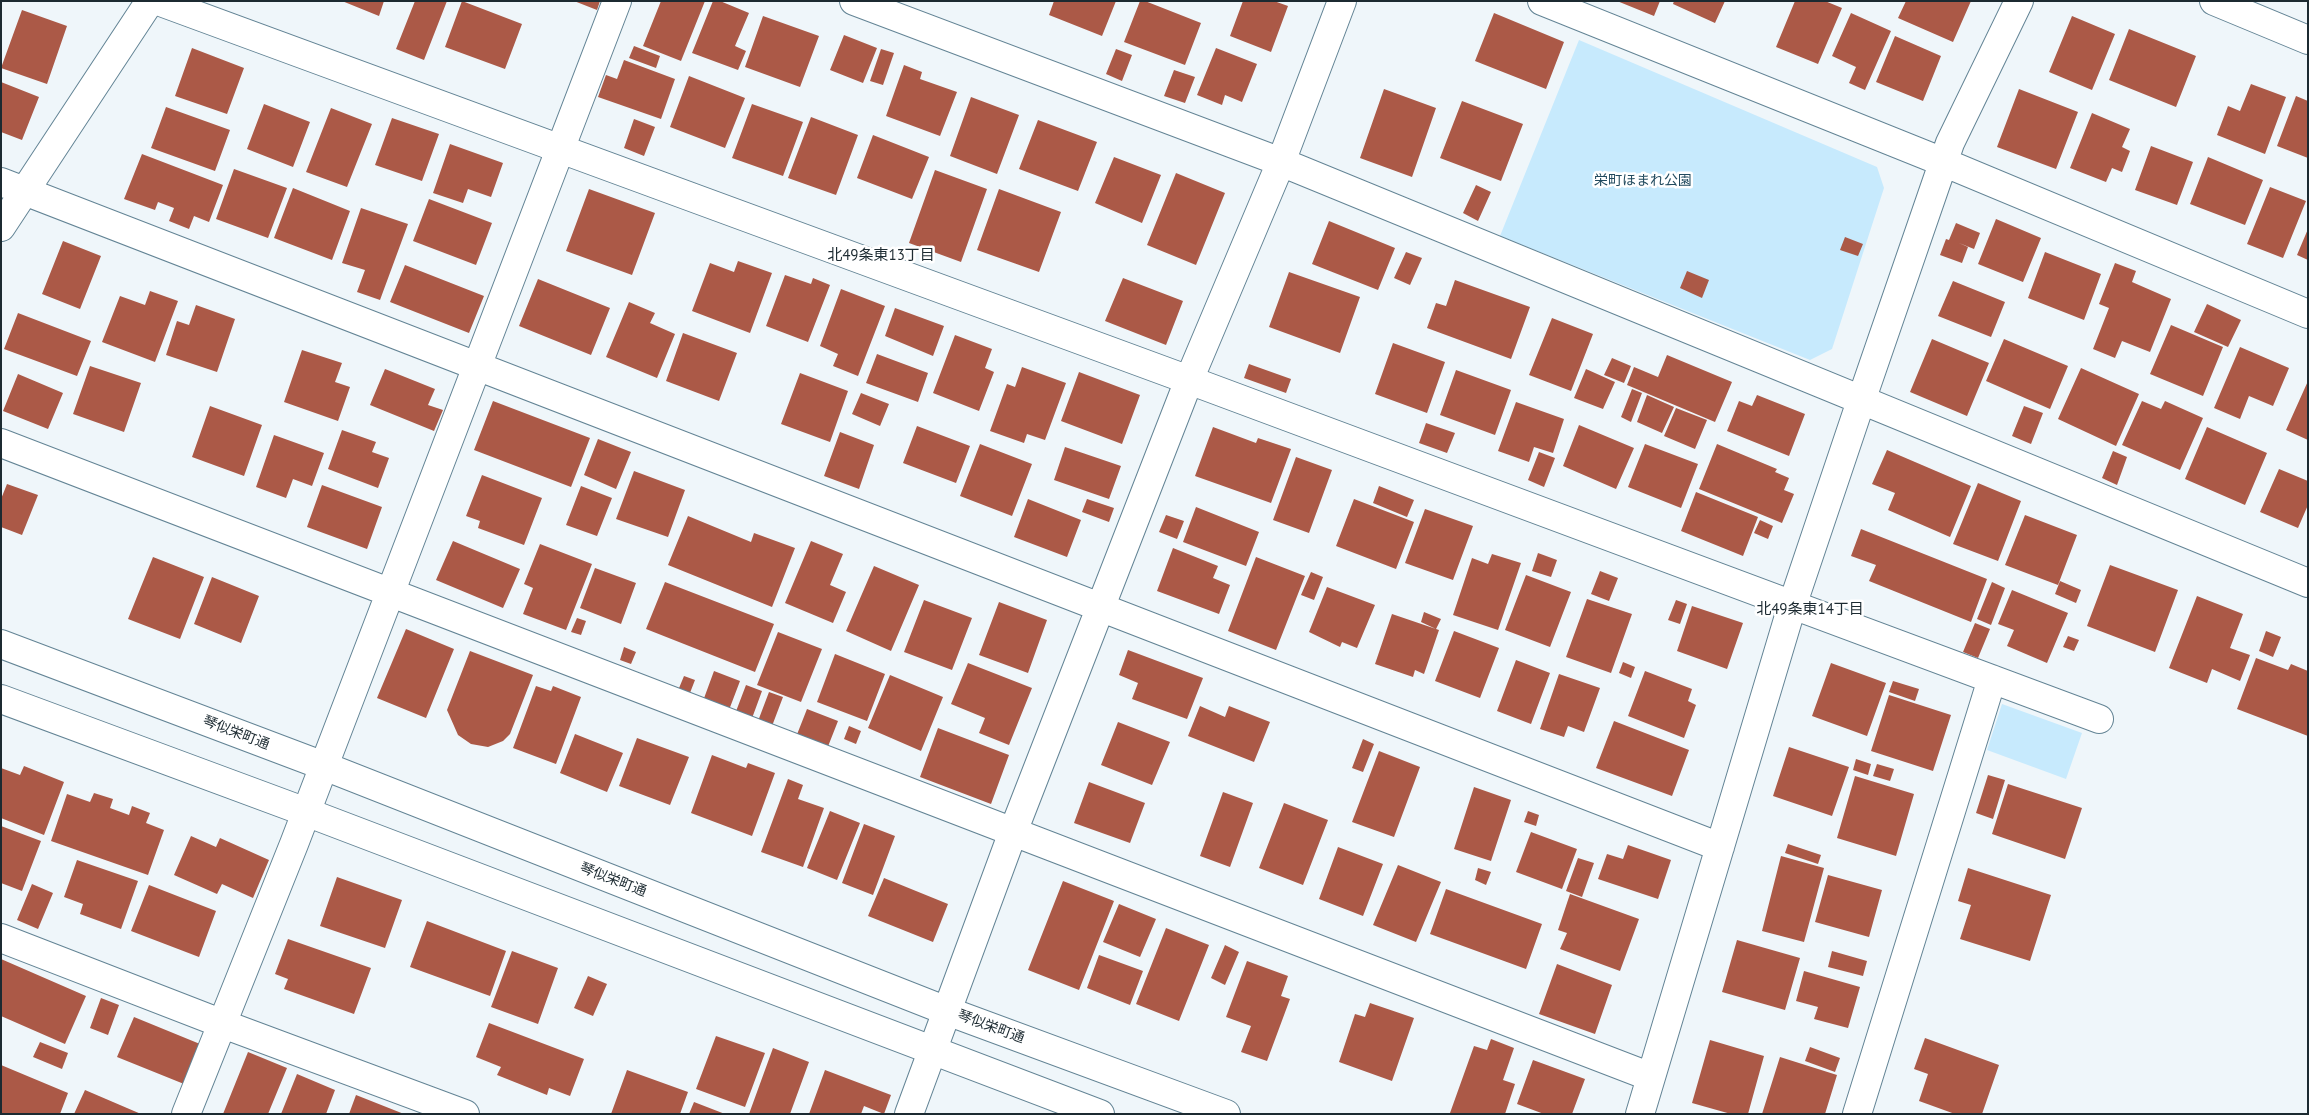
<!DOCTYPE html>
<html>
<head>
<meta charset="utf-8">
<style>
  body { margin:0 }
  #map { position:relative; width:2309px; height:1115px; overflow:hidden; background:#eff6fa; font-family:"PT Sans",sans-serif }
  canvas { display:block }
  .frame { position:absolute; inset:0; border:2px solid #1c2a31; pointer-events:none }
</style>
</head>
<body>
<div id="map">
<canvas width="2309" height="1115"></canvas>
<div class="frame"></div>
</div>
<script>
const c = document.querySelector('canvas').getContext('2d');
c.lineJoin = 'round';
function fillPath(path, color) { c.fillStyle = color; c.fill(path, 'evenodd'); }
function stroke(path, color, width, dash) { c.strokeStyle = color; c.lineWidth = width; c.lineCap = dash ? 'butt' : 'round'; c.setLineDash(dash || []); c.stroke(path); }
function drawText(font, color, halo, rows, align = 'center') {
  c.font = font + ' "PT Sans","Noto Sans JP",sans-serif'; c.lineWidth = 5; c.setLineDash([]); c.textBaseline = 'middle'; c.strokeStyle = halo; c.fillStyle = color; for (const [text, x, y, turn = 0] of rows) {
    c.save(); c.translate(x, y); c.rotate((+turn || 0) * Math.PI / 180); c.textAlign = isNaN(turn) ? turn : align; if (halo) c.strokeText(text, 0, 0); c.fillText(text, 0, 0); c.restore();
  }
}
fillPath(new Path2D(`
  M1579,40l298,127 7,21 -52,161 -22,11 -310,-124z
  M2002,704l80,29 -16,46 -79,-29z`), '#c7eafd');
fillPath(new Path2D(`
  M342,1h42l-5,15z
  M415,1h32l-23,59 -28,-11z
  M462,1l60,23 -17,45 -60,-22z
  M574,1h26l-3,9z
  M661,1h44l-24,60 -38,-15z
  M713,1h7l29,12 -14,33 11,5 -8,19 -46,-17z
  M1054,1h62l-14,35 -53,-21z
  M1140,1h5l56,22 -16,42 -61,-23z
  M1243,1h31l14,5 -17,46 -41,-16z
  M1617,1h43l-6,15z
  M1674,1h51l-10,22 -42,-19z
  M1795,1h30l17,7 -24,56 -42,-17z
  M1906,1h65l-18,41 -55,-24z
  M22,10l45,16 -20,58 -46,-16z
  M1494,13l70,29 -18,47 -71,-28z
  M1851,13l40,18 -26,59 -16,-7 7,-16 -24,-11z
  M763,16l56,20 -19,51 -55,-20z
  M2072,16l43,18 -23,56 -43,-18z
  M2129,29l67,27 -20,51 -67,-27z
  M844,35l33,13 -14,35 -33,-13z
  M1895,36l46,20 -18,45 -47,-19z
  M634,46l26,10 -4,12 -27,-10z
  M192,48l52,20 -17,46 -52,-18z
  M1216,48l41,16 -15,38 -17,-7 -3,10 -25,-10z
  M881,49l13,4 -11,32 -13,-4z
  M1116,49l16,6 -10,26 -16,-7z
  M624,60l51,19 -14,40 -63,-22 8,-22 11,4z
  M904,65l18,7 -2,7 37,13 -17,44 -54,-20z
  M1174,70l21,7 -10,26 -21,-7z
  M689,76l56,22 -20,50 -55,-21z
  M1,82l38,15 -17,43 -21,-8z
  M2251,84l35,13 -21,57 -48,-19 11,-29 12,5z
  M1384,89l52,19 -24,69 -52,-19z
  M2019,89l59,23 -22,57 -59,-22z
  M2296,96l12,5v57l-31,-12z
  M971,97l48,18 -22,59 -47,-18z
  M1462,101l61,23 -22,57 -61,-23z
  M264,104l46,18 -17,45 -46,-18z
  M752,104l51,18 -20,54 -51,-18z
  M166,107l64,23 -15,41 -64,-23z
  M331,108l41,16 -25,63 -41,-15z
  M2092,113l38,16 -8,18 8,4 -8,21 -10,-4 -6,14 -36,-14z
  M811,117l47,18 -22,60 -48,-17z
  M392,118l47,16 -17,47 -47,-16z
  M634,119l21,8 -11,29 -20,-8z
  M1038,120l59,22 -19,49 -59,-22z
  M873,135l56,22 -17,42 -55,-21z
  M450,144l53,19 -12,34 -23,-8 -5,14 -30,-10z
  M2151,146l42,16 -16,43 -42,-15z
  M142,154l81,31 -14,37 -15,-6 -5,13 -20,-8 5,-13 -16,-6 -3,8 -31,-11z
  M1114,157l47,18 -19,48 -47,-20z
  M2208,157l55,23 -18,45 -55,-21z
  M234,169l53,19 -19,50 -52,-19z
  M935,170l52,19 -26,73 -52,-19z
  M1176,173l49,20 -29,72 -49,-20z
  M1476,185l15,7 -13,29 -15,-8z
  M2270,187l36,14 -23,57 -36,-14z
  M293,188l57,23 -18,49 -58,-22z
  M589,189l66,24 -23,62 -66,-24z
  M999,189l62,23 -22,60 -62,-22z
  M429,199l63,24 -16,42 -63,-24z
  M361,208l47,16 -28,76 -23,-8 8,-22 -23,-7z
  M1996,219l45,19 -18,44 -45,-18z
  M1329,221l66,27 -17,42 -66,-26z
  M1956,223l24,10 -6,16 -15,-6 9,4 -6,16 -22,-8 6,-16 3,1z
  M2308,229v31l-11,-5z
  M1845,237l18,7 -5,12 -18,-6z
  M63,241l38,15 -21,53 -38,-15z
  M1406,252l16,6 -12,27 -16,-7z
  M2045,252l56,22 -17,46 -56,-22z
  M738,261l34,12 -22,60 -58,-22 18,-48 24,9z
  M2115,263l21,8 -4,11 39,17 -21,53 -28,-11 -7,17 -22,-9 16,-41 -10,-4z
  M405,265l79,31 -15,37 -79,-31z
  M1687,271l22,9 -7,18 -22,-10z
  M1289,272l71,25 -20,56 -71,-26z
  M785,275l26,9 2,-6 17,7 -22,57 -42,-16z
  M1123,278l60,23 -17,44 -61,-24z
  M538,279l72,29 -19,47 -72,-29z
  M1455,280l75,27 -19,52 -84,-31 9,-25 10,3z
  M1953,281l52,21 -14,35 -53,-21z
  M841,289l44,17 -27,70 -25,-10 5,-12 -18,-8z
  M150,291l28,10 -23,61 -53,-20 18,-46 25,9z
  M629,302l26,11 -5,10 25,11 -18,44 -51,-21z
  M2207,304l34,16 -13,27 -34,-15z
  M196,305l39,14 -18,53 -51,-17 11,-34 12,4z
  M895,308l49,18 -11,30 -48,-20z
  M18,313l73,28 -14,35 -73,-27z
  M1552,318l41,16 -22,57 -42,-16z
  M2171,325l52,22 -20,49 -53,-22z
  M683,333l54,20 -18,48 -53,-20z
  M955,335l37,14 -7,19 9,4 -15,39 -46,-18z
  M1932,339l57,24 -22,53 -57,-24z
  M2004,339l64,27 -18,43 -64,-28z
  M1393,343l52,19 -18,51 -52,-19z
  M2240,347l49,21 -16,38 -24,-10 -9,23 -26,-11z
  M302,350l40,13 -7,19 15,5 -12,34 -54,-19z
  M877,354l51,19 -10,29 -52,-19z
  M1667,355l65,27 -17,40 -88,-37 7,-18 24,10z
  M1612,358l19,8 -7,17 -20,-8z
  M1249,364l42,15 -5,14 -42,-15z
  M90,366l51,17 -17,49 -51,-18z
  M1022,367l44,16 -21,57 -18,-6 -3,9 -34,-12 17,-47 8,3z
  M2081,368l58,26 -23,52 -58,-27z
  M385,369l50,20 -7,16 15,5 -9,21 -64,-26z
  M1586,369l29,13 -12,27 -29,-11z
  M1456,370l55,20 -16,45 -55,-20z
  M1079,372l61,23 -18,49 -61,-23z
  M800,373l48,18 -18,51 -49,-18z
  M18,374l45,19 -15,36 -45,-18z
  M2308,381v59l-22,-10z
  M1632,389l10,4 -11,29 -10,-5z
  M861,393l28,11 -9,22 -28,-12z
  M1647,395l27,12 -12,26 -25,-11z
  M1757,395l48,19 -16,42 -62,-25 12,-30 13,5z
  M493,401l97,37 -19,49 -97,-37z
  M2142,401l19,8 4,-8 38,17 -23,52 -58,-25z
  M1516,402l48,17 -11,34 -19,-6 -5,15 -31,-11z
  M210,406l52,19 -18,51 -52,-19z
  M2024,406l19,7 -12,31 -19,-8z
  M1676,408l31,12 -12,29 -31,-13z
  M1426,423l29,10 -8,20 -28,-10z
  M1579,425l55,23 -18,41 -53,-23z
  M917,426l53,20 -14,37 -53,-20z
  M1213,427l43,16 2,-5 33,11 -20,54 -76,-27z
  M2207,427l60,26 -22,52 -60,-26z
  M342,430l34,12 -4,10 17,6 -11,30 -50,-19z
  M840,432l34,13 -15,44 -35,-13z
  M274,435l50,18 -12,33 -19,-7 -7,19 -30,-11z
  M598,439l33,13 -15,37 -32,-14z
  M980,444l52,20 -20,52 -52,-20z
  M1645,444l53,20 -17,44 -53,-21z
  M1717,444l60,25 -2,3 14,6 -5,12 10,4 -12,29 -83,-34z
  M1065,447l56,19 -12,33 -55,-19z
  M1887,450l84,36 -21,51 -62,-27 7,-17 -23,-9z
  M2113,451l14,6 -10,28 -15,-7z
  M1539,452l16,6 -11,29 -16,-7z
  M1296,457l36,13 -23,63 -36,-13z
  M2279,469l29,12v24l-10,23 -38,-16z
  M634,471l51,19 -17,47 -52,-18z
  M482,475l60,23 -18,47 -46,-17 2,-7 -14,-5z
  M1978,483l43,18 -23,60 -45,-17z
  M7,484l31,11 -16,40 -21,-8v-28z
  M322,485l60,22 -15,42 -60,-22z
  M581,486l31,12 -15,38 -31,-11z
  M1379,486l35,14 -7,17 -34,-14z
  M1696,492l62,25 -15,39 -62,-25z
  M1028,499l53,21 -14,37 -53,-20z
  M1087,499l27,9 -5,14 -27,-10z
  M1354,499l60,23 -18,47 -60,-23z
  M1196,507l63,25 -13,34 -63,-24z
  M1425,509l48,17 -20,54 -48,-17z
  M1166,515l18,6 -7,18 -18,-7z
  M2025,515l52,20 -19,50 -53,-20z
  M688,516l63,26 3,-9 41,15 -23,59 -104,-42z
  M1760,520l13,6 -5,13 -14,-6z
  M1861,529l126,50 -16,43 -102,-41 7,-16 -25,-9z
  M453,541l67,28 -17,39 -67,-28z
  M811,541l32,13 -13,31 16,7 -13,31 -48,-20z
  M540,544l52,20 -26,66 -43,-16 10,-26 -9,-4z
  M1173,548l45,18 -5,12 17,7 -11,29 -62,-23z
  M1538,553l19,7 -6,17 -19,-6z
  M1492,554l29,9 -23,67 -45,-15 19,-57 16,6z
  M153,557l51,20 -24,62 -52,-20z
  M1256,557l49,19 -29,74 -48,-19z
  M2110,565l68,25 -23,62 -68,-26z
  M874,566l45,19 -28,66 -45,-20z
  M595,568l41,15 -15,41 -41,-16z
  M1600,571l18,7 -9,23 -18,-7z
  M1311,572l12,5 -9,23 -13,-5z
  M1526,575l45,17 -21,55 -45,-17z
  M212,577l47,19 -18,47 -47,-19z
  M2060,581l21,9 -5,13 -21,-9z
  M665,582l109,42 -19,48 -109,-43z
  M1992,582l13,6 -14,37 -14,-6z
  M1327,587l48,18 -18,43 -15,-6 -2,5 -31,-15z
  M2012,590l56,23 -21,50 -40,-17 7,-16 -16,-6z
  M2197,596l46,18 -13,34 20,7 -10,26 -28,-12 -5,14 -38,-15z
  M1587,599l45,15 -21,59 -45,-16z
  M924,600l48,18 -20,52 -48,-18z
  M1676,600l11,4 -7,20 -12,-4z
  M999,602l48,18 -19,53 -49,-18z
  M1692,606l51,17 -16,46 -50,-18z
  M1424,612l17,7 -5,10 -15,-7z
  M1392,614l47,16 -15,44 -9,-4 -2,7 -38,-13z
  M577,618l9,3 -5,14 -10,-3z
  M1975,623l15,6 -12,29 -15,-6z
  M406,629l48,20 -28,69 -49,-20z
  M1454,631l45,17 -19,50 -45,-17z
  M2266,631l15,6 -8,20 -14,-6z
  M778,632l44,17 -21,53 -44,-17z
  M2068,636l11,4 -5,11 -11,-4z
  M624,647l12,5 -5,12 -11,-4z
  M1128,650l75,28 -16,41 -55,-20 6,-16 -19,-8z
  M470,651l63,24 -23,59 -7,7 -15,6 -17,-3 -13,-9 -11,-25z
  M835,654l50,20 -18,47 -50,-19z
  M2256,658l32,12 3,-6 17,7v65l-71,-27z
  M1516,660l34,13 -19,51 -34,-13z
  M1623,662l12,5 -4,11 -12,-5z
  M968,663l64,25 -23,57 -30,-12 6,-15 -34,-14z
  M1831,663l55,20 -19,53 -55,-20z
  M714,671l26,10 -11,29 -26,-9z
  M1645,671l47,18 -4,12 8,4 -12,33 -56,-22z
  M1559,674l41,14 -16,44 -16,-6 -4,11 -24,-8z
  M890,675l53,22 -22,54 -53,-23z
  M684,676l11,4 -7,18 -11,-5z
  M1893,681l26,8 -4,12 -26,-9z
  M746,685l16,6 -11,30 -16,-7z
  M536,686l15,5 2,-5 28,11 -25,67 -43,-16z
  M769,692l14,5 -14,37 -14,-5z
  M1889,695l62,20 -18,56 -62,-20z
  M1200,706l25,11 4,-11 41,16 -16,40 -66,-26z
  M807,709l31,12 -11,28 -31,-12z
  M1614,721l75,29 -17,46 -76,-28z
  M1118,722l52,20 -18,43 -51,-20z
  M849,726l12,5 -5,13 -12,-5z
  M938,728l71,27 -18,49 -71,-27z
  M575,734l48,19 -16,39 -47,-19z
  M637,738l52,19 -19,48 -51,-19z
  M1363,739l11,5 -11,28 -11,-4z
  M1789,747l60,20 -17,49 -59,-20z
  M1379,751l41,16 -26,70 -42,-15z
  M712,755l34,13 2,-5 27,10 -23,63 -61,-23z
  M1856,759l15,5 -3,11 -15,-5z
  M1877,764l17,5 -4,12 -17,-5z
  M24,766l40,16 -20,53 -43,-17v-50l19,7z
  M1988,775l17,5 -12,39 -17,-6z
  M1855,776l59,18 -18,62 -59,-18z
  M788,779l15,6 -5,14 26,9 -21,59 -42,-15z
  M1089,782l56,21 -15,40 -56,-20z
  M2008,784l74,24 -17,51 -73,-25z
  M1474,787l37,13 -20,61 -37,-12z
  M1223,792l30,11 -23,64 -30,-11z
  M94,793l19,6 -3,9 19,7 3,-9 18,7 -4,10 18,7 -16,45 -97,-34 16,-47 23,8z
  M1284,803l44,17 -25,65 -44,-17z
  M830,811l30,12 -23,57 -30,-12z
  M1528,811l11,4 -3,11 -12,-4z
  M864,824l31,12 -22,59 -31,-12z
  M1,826l40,15 -19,50 -21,-8z
  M1531,832l46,17 -15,40 -46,-17z
  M191,836l25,11 4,-9 49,22 -16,38 -31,-14 -5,10 -43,-19z
  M1788,844l33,11 -3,9 -33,-11z
  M1628,845l43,15 -13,39 -60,-20 9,-25 16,5z
  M1338,847l45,17 -20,52 -44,-17z
  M1781,856l43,12 -20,74 -42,-11z
  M1578,858l16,5 -12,34 -16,-6z
  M77,860l61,21 -17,48 -41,-15 3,-10 -19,-7z
  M1398,865l43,17 -25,60 -43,-17z
  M1478,868l13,4 -5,13 -11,-5z
  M1968,868l83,27 -21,66 -70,-22 11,-34 -13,-4z
  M1828,875l54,15 -13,47 -54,-15z
  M337,877l65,23 -17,48 -65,-22z
  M884,878l64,26 -15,38 -65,-26z
  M1063,881l51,20 -35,89 -51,-20z
  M32,884l21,9 -15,36 -21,-9z
  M149,885l67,26 -17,46 -68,-26z
  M1446,889l96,35 -16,45 -96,-35z
  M1570,894l69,25 -19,52 -60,-22 7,-16 -9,-3z
  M1119,904l37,15 -16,38 -37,-15z
  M427,921l79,30 -16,45 -80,-29z
  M1166,928l43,17 -30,76 -43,-17z
  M288,939l83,29 -17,46 -70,-25 4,-10 -13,-5z
  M1737,940l63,18 -15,52 -63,-18z
  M1225,945l14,7 -14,33 -14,-7z
  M512,951l46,17 -20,56 -47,-17z
  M1832,951l35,10 -4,15 -35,-9z
  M1099,955l44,16 -13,34 -43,-17z
  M1,959l85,37 -21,48 -64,-28z
  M1247,961l41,15 -7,20 9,3 -23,62 -26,-9 10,-26 -25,-9z
  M1557,964l55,21 -17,49 -56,-20z
  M1804,971l56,16 -12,41 -34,-9 4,-12 -22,-6z
  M588,976l19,8 -14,32 -19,-8z
  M101,998l18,7 -11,30 -18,-7z
  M1370,1003l44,15 -22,63 -53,-19 16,-48 10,3z
  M134,1017l66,27 -16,40 -67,-27z
  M489,1023l95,36 -14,37 -21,-8 -2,7 -50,-20 4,-8 -25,-10z
  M716,1036l49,17 -20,54 -49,-18z
  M1925,1038l74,27 -17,49h-27l-36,-13 9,-27 -14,-5z
  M1491,1039l23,9 -11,32 12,4 -10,30 -55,-1 24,-67 13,4z
  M1710,1040l54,16 -16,58h-17l-39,-11z
  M40,1042l28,11 -6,16 -29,-12z
  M1810,1047l30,11 -5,14 -30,-11z
  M773,1048l36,14 -19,52h-41z
  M248,1052l39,16 -19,46h-45z
  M1780,1057l57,18 -12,39h-63z
  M1533,1060l52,19 -13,35h-28l-27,-10z
  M1,1065l67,28 -8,21h-59z
  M627,1070l61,22 -8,22h-69z
  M825,1070l66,25 -7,19 -20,-8 -3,8h-52z
  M297,1074l38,16 -9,24h-45z
  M85,1090l56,24h-67z
  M356,1095l48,19h-55z
  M694,1102l31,12h-36z`), '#ab5947');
const street = new Path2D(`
  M158,1l1031,379 910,339
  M854,1l427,161 1027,421
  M1542,1l401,161 365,152
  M2214,1l94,39
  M1,182l1719,665
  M1,227l149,-226
  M1,443l1650,634
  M1,938l222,86 242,90
  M186,1114l108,-270 323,-843
  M909,1114l104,-282 176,-452 92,-218 61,-161
  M1640,1114l152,-508 69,-205 89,-258 69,-142
  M1857,1114l135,-435`);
const secondary = new Path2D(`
  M1,644l323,122 623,245 279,103
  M1,699l305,113 794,302`);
stroke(street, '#638495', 30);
stroke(secondary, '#638495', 30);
stroke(street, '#fff', 28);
stroke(secondary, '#fff', 28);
drawText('14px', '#214a5e', '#fff', [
  ["栄町ほまれ公園",1643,181]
]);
drawText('14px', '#1c2a31', '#fff', [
  ["琴似栄町通",236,733,21],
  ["琴似栄町通",613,880,21],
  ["琴似栄町通",991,1027,20]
]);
drawText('15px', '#1c2a31', '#fff', [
  ["北49条東13丁目",881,256],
  ["北49条東14丁目",1810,610]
]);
</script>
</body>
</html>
